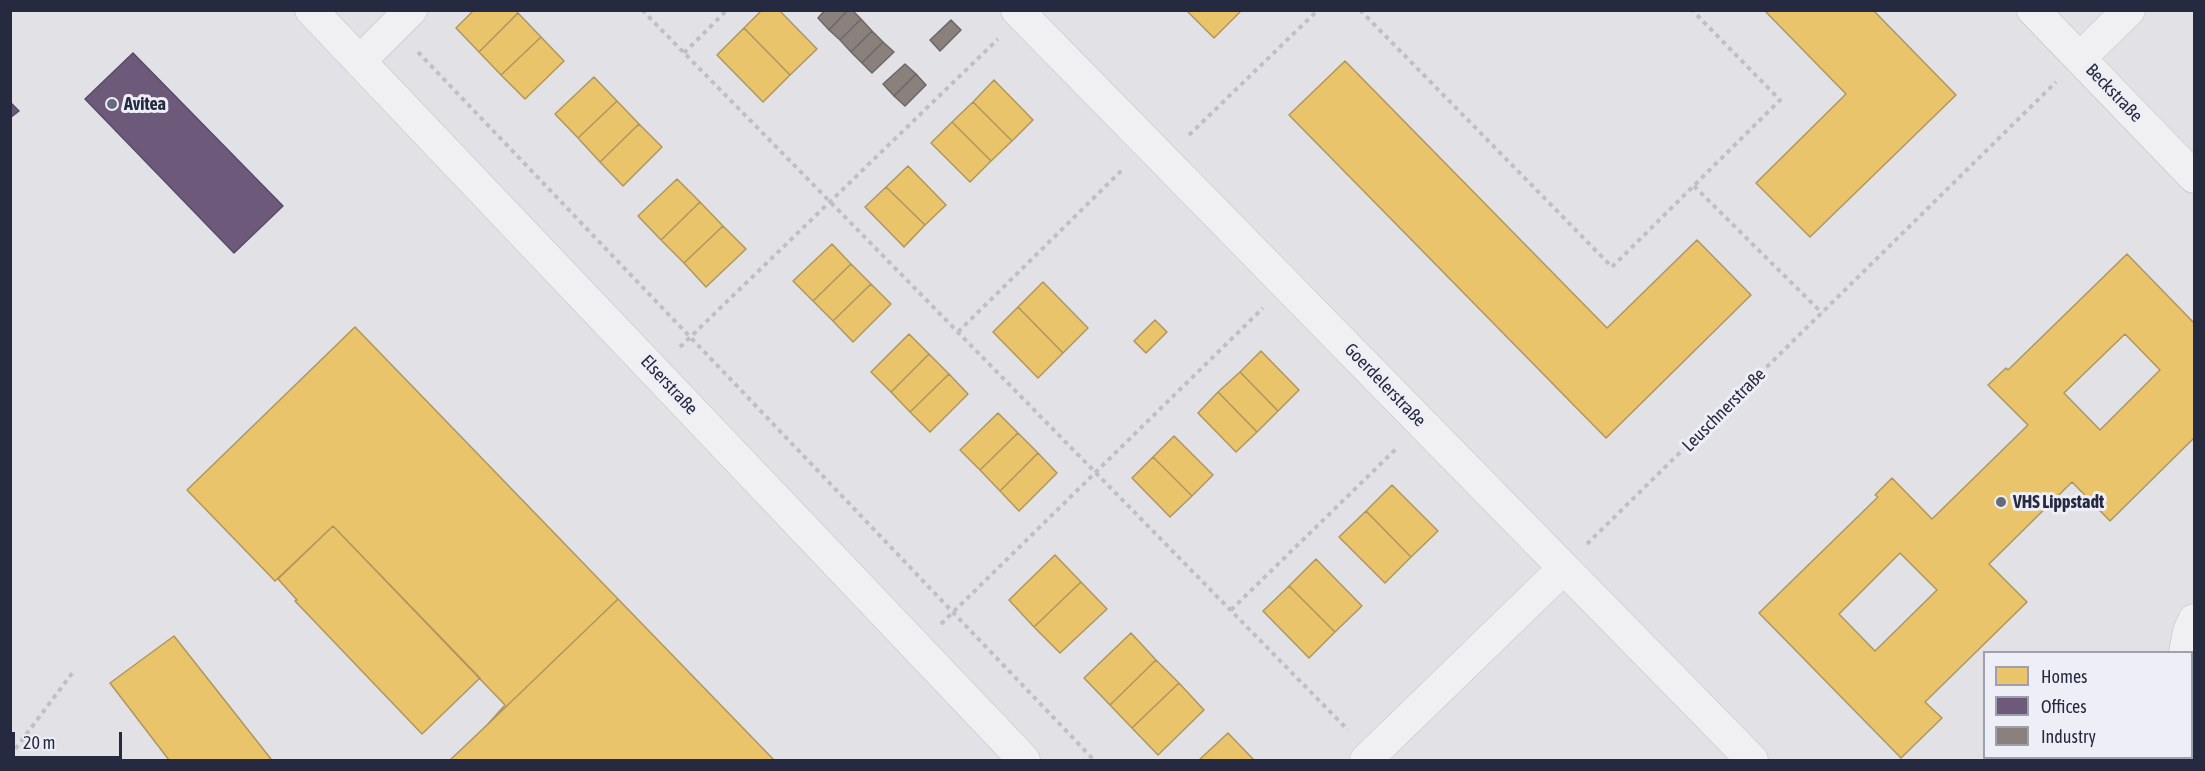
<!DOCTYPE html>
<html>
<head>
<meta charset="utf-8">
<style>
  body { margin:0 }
  #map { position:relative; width:2205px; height:771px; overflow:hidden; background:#e1e1e6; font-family:"Asap Condensed",sans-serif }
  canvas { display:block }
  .frame { position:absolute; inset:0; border:12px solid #262a41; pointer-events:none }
  .legend { position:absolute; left:1983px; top:651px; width:210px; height:108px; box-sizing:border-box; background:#eeeff6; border:2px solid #9ea0ae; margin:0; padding:8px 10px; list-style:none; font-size:18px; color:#262a41 }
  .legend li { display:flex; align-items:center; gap:12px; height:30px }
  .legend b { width:30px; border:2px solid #9ea0ae }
  .scale { position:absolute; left:12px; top:732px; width:110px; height:27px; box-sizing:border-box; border:3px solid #262a41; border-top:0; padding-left:8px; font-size:18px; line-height:21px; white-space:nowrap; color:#262a41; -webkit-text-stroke:4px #eeeff6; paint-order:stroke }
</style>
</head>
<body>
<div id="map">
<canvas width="2205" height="771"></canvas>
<div class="frame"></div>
<ul class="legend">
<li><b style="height:16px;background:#e9c46a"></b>Homes</li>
<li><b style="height:16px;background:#6d597a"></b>Offices</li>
<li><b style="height:16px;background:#8a817c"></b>Industry</li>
</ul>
<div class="scale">20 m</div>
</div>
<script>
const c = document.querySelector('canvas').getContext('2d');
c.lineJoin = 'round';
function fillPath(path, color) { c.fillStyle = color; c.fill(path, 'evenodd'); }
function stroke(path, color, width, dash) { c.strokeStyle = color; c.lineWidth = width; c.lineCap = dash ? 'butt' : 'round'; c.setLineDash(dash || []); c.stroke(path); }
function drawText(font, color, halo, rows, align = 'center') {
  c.font = font + ' "Asap Condensed",sans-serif'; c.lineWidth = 6; c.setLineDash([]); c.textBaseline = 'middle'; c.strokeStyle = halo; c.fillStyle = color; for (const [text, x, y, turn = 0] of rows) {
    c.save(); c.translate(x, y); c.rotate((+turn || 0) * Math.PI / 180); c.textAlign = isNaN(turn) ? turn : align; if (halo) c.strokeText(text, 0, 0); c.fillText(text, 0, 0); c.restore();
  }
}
const homes = new Path2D(`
  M474,10h41l3,3 -39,39 -23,-24z
  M762,10h17l38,39 -27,26 -46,-47z
  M1186,10h56l-28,28z
  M1764,10h109l83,85 -146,142 -54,-54 90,-89z
  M518,13l23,24 -40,38 -22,-23z
  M744,28l46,47 -27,27 -46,-47z
  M541,37l23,24 -39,38 -24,-24z
  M1345,61l262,267 90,-88 54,55 -145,143 -317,-323z
  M594,77l23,24 -39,37 -23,-24z
  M994,80l39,40 -21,21 -39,-39z
  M617,101l22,23 -39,38 -22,-24z
  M973,102l39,39 -21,20 -39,-39z
  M952,122l39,39 -21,21 -39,-39z
  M639,124l23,23 -39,39 -23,-24z
  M908,166l38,39 -21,20 -39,-38z
  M677,179l23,23 -39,38 -23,-24z
  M886,187l39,38 -21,22 -39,-40z
  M700,202l23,24 -39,37 -23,-23z
  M723,226l23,23 -40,38 -22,-24z
  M832,244l19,20 -38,37 -20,-20z
  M2127,254l67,69v115l-84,83 -38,-39 -83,82 38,38 -102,100 17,16 -41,40 -142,-145 119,-116 -3,-2 17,-17 40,41 96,-94 -40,-40 18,-17 2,2zM2125,334l35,36 -60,60 -36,-37zM1900,553l37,37 -62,61 -36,-37z
  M851,264l20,20 -38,37 -20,-20z
  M1043,282l45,46 -25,25 -45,-46z
  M871,284l20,20 -38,38 -20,-21z
  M1018,307l45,46 -25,25 -45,-46z
  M1155,320l12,12 -21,21 -12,-12z
  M355,327l263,272 -131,126 18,-20 -172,-179 -58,55 -88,-91z
  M909,334l20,20 -38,38 -20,-20z
  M1261,351l38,39 -21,21 -38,-39z
  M929,354l20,20 -39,38 -19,-20z
  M1240,372l38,39 -21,21 -39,-40z
  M949,374l19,20 -38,38 -20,-20z
  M1218,392l39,40 -21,20 -38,-39z
  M998,413l20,20 -38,37 -20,-20z
  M1018,433l20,20 -38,38 -20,-21z
  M1174,436l39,39 -21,21 -39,-39z
  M1038,453l19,20 -38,38 -19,-20z
  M1153,457l39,39 -22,21 -38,-39z
  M1392,485l46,46 -27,26 -45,-46z
  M1366,511l45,46 -26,26 -46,-46z
  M333,526l147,152 -58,56 -127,-133 2,-1 -19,-21z
  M1055,555l26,27 -47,45 -25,-27z
  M1316,559l46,47 -27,26 -46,-46z
  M1081,582l26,27 -47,44 -26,-26z
  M1289,586l46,46 -26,26 -46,-47z
  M618,599l156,161h-324l37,-35z
  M1131,633l25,27 -46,45 -26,-27z
  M174,636l97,123 -3,1h-99l-59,-77z
  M1156,660l23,23 -47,45 -22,-23z
  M1179,683l25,27 -46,45 -26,-27z
  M1228,733l26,27h-55z`);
fillPath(homes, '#e9c46a');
stroke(homes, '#ae965e', 1.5);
const offices = new Path2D(`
  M133,53l150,153 -49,47 -149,-154z
  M10,102l9,9 -9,7z`);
fillPath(offices, '#6d597a');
stroke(offices, '#584b69', 1.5);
const industry = new Path2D(`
  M825,10h23l-19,20 -11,-12z
  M848,10h4l9,9 -21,21 -11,-10z
  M861,19l11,12 -21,21 -11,-12z
  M951,20l10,10 -21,21 -10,-11z
  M872,31l11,11 -21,21 -11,-11z
  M883,42l11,10 -22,21 -10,-10z
  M905,64l11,10 -22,22 -11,-12z
  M916,74l10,11 -21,21 -11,-10z`);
fillPath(industry, '#8a817c');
stroke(industry, '#6c676a', 1.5);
const street = new Path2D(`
  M311,10l713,750
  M1017,10l735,750
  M2033,10l161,167
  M2080,58l49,-48
  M360,61l51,-51
  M2185,652l4,-21 5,-11
  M2192,694l2,3
  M1366,760l197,-191
  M2042,760l3,-2`);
stroke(street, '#bebec4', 33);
stroke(new Path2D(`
  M642,10l706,720
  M1360,10l252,257 168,-167 -88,-90
  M418,52l676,708
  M684,53l43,-43
  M1189,135l129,-125
  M1694,186l128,127
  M958,332l166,-164
  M680,347l318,-308
  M1587,544l469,-462
  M1231,610l167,-163
  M941,624l322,-316
  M10,756l63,-84`), '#bfc0c6', 4, [4.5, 4.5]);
stroke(street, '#f0f0f3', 32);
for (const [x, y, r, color] of [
  [112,104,6,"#676a7b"],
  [2001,502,6,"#676a7b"]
]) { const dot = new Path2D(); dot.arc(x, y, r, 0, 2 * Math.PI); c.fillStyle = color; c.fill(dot); stroke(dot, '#eeeff6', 2); }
drawText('18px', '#262a41', '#eeeff6', [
  ["Beckstraße",2114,93,46],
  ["Elserstraße",669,385,47],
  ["Goerdelerstraße",1385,385,46],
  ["Leuschnerstraße",1724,410,-45]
]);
drawText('bold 18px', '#262a41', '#eeeff6', [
  ["Avitea",124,104],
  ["VHS Lippstadt",2013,502]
], 'left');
</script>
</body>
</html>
